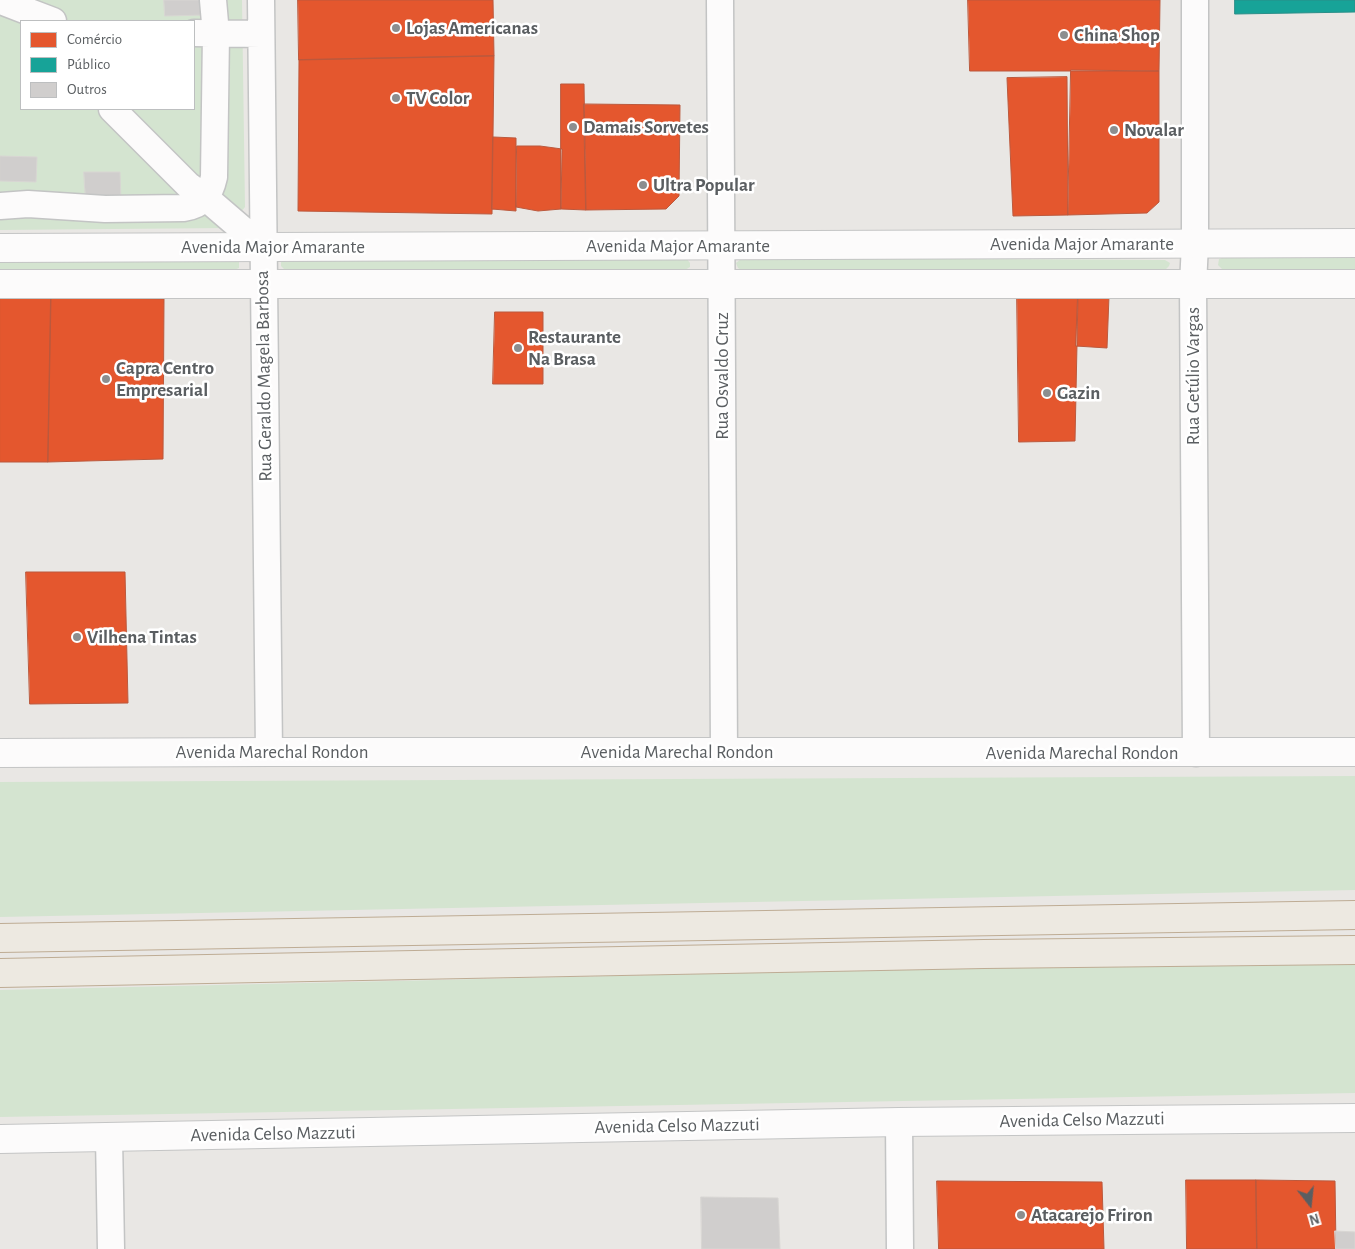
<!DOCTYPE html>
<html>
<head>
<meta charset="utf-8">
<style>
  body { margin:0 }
  #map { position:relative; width:1355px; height:1249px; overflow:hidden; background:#e9e7e4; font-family:"Alegreya Sans",sans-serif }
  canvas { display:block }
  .legend { position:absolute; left:20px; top:20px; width:175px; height:90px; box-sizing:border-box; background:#fff; border:1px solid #bdbfc0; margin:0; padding:6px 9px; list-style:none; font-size:15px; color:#5a5e61 }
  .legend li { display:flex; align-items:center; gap:10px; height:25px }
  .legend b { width:25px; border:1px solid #bdbfc0 }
  .north { position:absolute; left:1285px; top:1179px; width:50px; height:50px; -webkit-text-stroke:4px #fff; paint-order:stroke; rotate:164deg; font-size:14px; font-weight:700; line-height:20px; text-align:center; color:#5a5e61 }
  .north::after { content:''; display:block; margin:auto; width:18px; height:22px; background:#5a5e61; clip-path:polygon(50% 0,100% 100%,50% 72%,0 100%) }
</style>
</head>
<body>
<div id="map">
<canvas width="1355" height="1249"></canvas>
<ul class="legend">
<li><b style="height:14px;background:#e4572e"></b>Comércio</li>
<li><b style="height:14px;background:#17a398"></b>Público</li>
<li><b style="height:14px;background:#d0cecd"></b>Outros</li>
</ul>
<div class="north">N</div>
</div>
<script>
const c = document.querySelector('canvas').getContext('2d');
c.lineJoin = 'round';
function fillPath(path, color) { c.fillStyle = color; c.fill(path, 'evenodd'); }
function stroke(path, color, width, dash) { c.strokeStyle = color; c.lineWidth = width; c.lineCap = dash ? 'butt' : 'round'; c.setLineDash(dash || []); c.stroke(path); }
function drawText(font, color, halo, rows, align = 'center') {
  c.font = font + ' "Alegreya Sans",sans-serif'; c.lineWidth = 5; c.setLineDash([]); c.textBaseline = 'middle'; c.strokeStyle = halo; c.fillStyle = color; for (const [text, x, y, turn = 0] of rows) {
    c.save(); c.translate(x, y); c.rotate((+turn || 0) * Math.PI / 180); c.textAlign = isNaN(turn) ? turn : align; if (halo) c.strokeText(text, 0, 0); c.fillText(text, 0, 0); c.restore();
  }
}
fillPath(new Path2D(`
  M0,0h242l3,207 -18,21 -227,2zM21,21h173v88h-173z
  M0,256l231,3 8,2v7l-5,2h-234z
  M1228,256l127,1v13l-120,1 -13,-2 -4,-4 1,-6z
  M286,258h400l4,5v4l-5,3 -18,2h-371l-11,-2 -4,-4v-4z
  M747,258l418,2 5,3 -1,3 -5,5h-421l-5,-3 -2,-5 5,-4z
  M1355,776v114l-1355,27v-135z
  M1355,959v134l-1355,24v-127z`), '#d4e4d0');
const shops = new Path2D(`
  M298,0h195l1,56 -195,4z
  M968,0h192l-1,71h-189z
  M494,56l-2,158 -194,-3 1,-151z
  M1071,70l88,1v131l-12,11 -79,2z
  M1067,77l1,138 -55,1 -6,-138z
  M561,84h23l2,126 -25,-1z
  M584,104l96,1 -1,91 -13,13 -80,1z
  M493,137l23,1v73l-24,-2z
  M517,146h23l22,3 -1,60 -23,2 -22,-4z
  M1017,295h61l-3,146 -56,1z
  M1078,295l31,1 -2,52 -31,-2z
  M0,296l51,1 -3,165h-48z
  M51,297l113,2 -1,160 -115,3z
  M495,312h48v72h-50z
  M26,572h99l3,131 -98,1z
  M1186,1180h70l1,69h-70z
  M1256,1180l79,1 1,68h-79z
  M937,1181l165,1 2,67h-165z`);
fillPath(shops, '#e4572e');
stroke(shops, '#bb593d', 1);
const public = new Path2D(`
  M1235,0h120v12l-120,2z`);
fillPath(public, '#17a398');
stroke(public, '#2b8e88', 1);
const building = new Path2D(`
  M164,0h39l1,15 -39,1z
  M0,156l37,1 -1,25 -36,-1z
  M84,172h36l1,31h-35z
  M701,1197l77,1 2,51h-78z
  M1335,1231l20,1v17h-19z`);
fillPath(building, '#d0cecd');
stroke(building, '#d8d6d3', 1);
const street = new Path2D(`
  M261,0l8,752
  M720,0l4,752
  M1195,0v244l-2,41 3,468
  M1,1l52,20
  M194,33l67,1
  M112,109l76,76 18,13 57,49
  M0,206l28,-2 77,5 79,-1c19,-3 26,-13 30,-31l2,-143 -3,-34
  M899,1122l1,127
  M109,1137l2,112`);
const secondary = new Path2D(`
  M0,248l1355,-5
  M0,284h1355
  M0,753l269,-1h1086
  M0,1139l899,-17 456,-4`);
const highway = new Path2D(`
  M0,938l1355,-23
  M0,973l984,-19 371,-4`);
stroke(street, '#c3c4c4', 29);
stroke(secondary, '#c4c5c5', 30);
stroke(highway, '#beac94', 30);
stroke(street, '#fcfbfb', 26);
stroke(secondary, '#fcfbfb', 28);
stroke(highway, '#ede9e1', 28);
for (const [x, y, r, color] of [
  [396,28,5,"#8c8e8f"],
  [1064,35,5,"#8c8e8f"],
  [396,98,5,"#8c8e8f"],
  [573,127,5,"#8c8e8f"],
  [1114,130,5,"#8c8e8f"],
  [643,185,5,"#8c8e8f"],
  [518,348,5,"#8c8e8f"],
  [106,379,5,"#8c8e8f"],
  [1047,393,5,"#8c8e8f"],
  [77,637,5,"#8c8e8f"],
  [1021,1215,5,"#8c8e8f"]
]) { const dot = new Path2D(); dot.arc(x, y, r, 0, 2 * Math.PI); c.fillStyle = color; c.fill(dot); stroke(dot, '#fff', 2); }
drawText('bold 19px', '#5a5e61', '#fff', [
  ["Lojas Americanas",406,28],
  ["China Shop",1074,35],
  ["TV Color",406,98],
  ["Damais Sorvetes",583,127],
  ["Novalar",1124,130],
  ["Ultra Popular",653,185],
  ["Restaurante",528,337],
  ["Na Brasa",528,359],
  ["Capra Centro",116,368],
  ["Empresarial",116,390],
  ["Gazin",1057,393],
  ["Vilhena Tintas",87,637],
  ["Atacarejo Friron",1031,1215]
], 'left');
drawText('19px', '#5a5e61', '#fff', [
  ["Avenida Major Amarante",1082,244],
  ["Avenida Major Amarante",678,246],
  ["Avenida Major Amarante",273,247],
  ["Rua Geraldo Magela Barbosa",264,376,-91],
  ["Rua Osvaldo Cruz",722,376,-90],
  ["Rua Getúlio Vargas",1193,376,-90],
  ["Avenida Marechal Rondon",272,752],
  ["Avenida Marechal Rondon",677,752],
  ["Avenida Marechal Rondon",1082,753],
  ["Avenida Celso Mazzuti",1082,1120,-1],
  ["Avenida Celso Mazzuti",677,1126,-1],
  ["Avenida Celso Mazzuti",273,1134,-1]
]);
</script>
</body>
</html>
